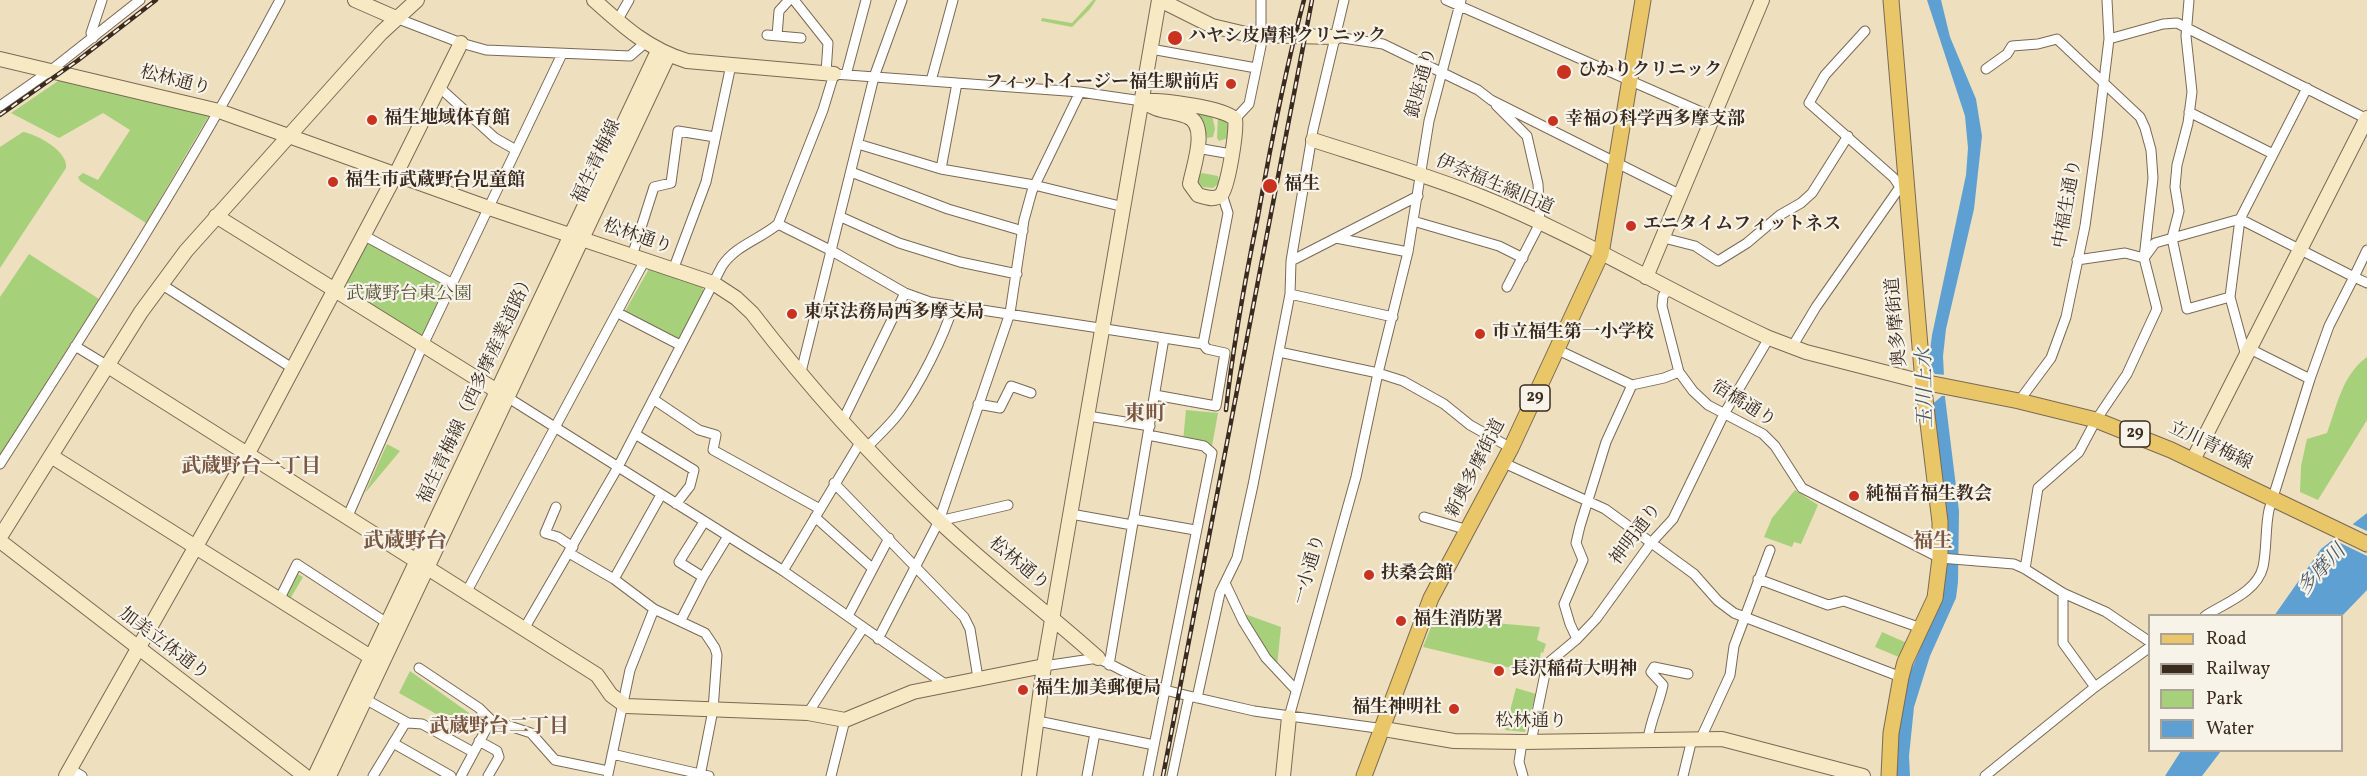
<!DOCTYPE html>
<html>
<head>
<meta charset="utf-8">
<style>
  body { margin:0 }
  #map { position:relative; width:2367px; height:776px; overflow:hidden; background:#eedfbf; font-family:Vollkorn,serif }
  canvas { display:block }
  .legend { position:absolute; left:2148px; top:614px; width:195px; height:138px; box-sizing:border-box; background:#f7f3e8; border:2px solid #aca397; margin:0; padding:8px 10px; list-style:none; font-size:18px; color:#3b2a1e }
  .legend li { display:flex; align-items:center; gap:12px; height:30px }
  .legend b { width:30px; border:2px solid #aca397 }
</style>
</head>
<body>
<div id="map">
<canvas width="2367" height="776"></canvas>
<ul class="legend">
<li><b style="height:8px;background:#e9c769"></b>Road</li>
<li><b style="height:8px;background:#3b2a1e"></b>Railway</li>
<li><b style="height:16px;background:#a7d07b"></b>Park</li>
<li><b style="height:16px;background:#5fa0d2"></b>Water</li>
</ul>
</div>
<script>
const c = document.querySelector('canvas').getContext('2d');
c.lineJoin = 'round';
function fillPath(path, color) { c.fillStyle = color; c.fill(path, 'evenodd'); }
function stroke(path, color, width, dash) { c.strokeStyle = color; c.lineWidth = width; c.lineCap = dash ? 'butt' : 'round'; c.setLineDash(dash || []); c.stroke(path); }
function drawText(font, color, halo, rows, align = 'center') {
  c.font = font + ' Vollkorn,"Noto Serif JP",serif'; c.lineWidth = 4.5; c.setLineDash([]); c.textBaseline = 'middle'; c.strokeStyle = halo; c.fillStyle = color; for (const [text, x, y, turn = 0] of rows) {
    c.save(); c.translate(x, y); c.rotate((+turn || 0) * Math.PI / 180); c.textAlign = isNaN(turn) ? turn : align; if (halo) c.strokeText(text, 0, 0); c.fillText(text, 0, 0); c.restore();
  }
}
fillPath(new Path2D(`
  M1093,0h3l-6,9 -18,18 -31,-6 1,-3 30,5z
  M61,79l146,33 1,5 -62,106 -66,-42 -2,-4 5,-4 15,7 32,-50 -27,-17 -44,25 -48,-25z
  M1160,105l52,10 3,14 -2,8 -6,1 -3,-13 -8,-10z
  M1218,115c11,6 12,11 10,23l-9,3 -2,-3z
  M23,132c14,2 46,20 43,36l-66,100v-121z
  M1202,173l16,3 1,7 -6,5 -10,-1 -5,-5 1,-7z
  M367,240l80,43 1,4 -24,48 -4,2 -78,-49z
  M29,254l70,45 -99,156v-158z
  M650,267l52,18 2,8 -24,49 -56,-29z
  M2367,357v63l-49,80 -18,-8 1,-26 6,-27 20,-6c10,-27 15,-58 40,-76z
  M1186,410l32,3 -6,33 -29,-5z
  M387,444l13,7 -35,42z
  M1795,490l23,15 -17,39 -7,-2 -2,5 -28,-10 8,-19z
  M298,574l5,3 -13,22 -5,-3z
  M1437,612l57,14 1,-3 45,4 -3,13 9,4 -3,9 -2,-1 -3,16h-27l-88,-21z
  M1242,613l39,14 -4,39 -19,-24z
  M1882,632l25,11 -6,15 -26,-11z
  M410,671l69,49 -9,13 -71,-40z
  M1516,688l20,6 -11,38 -20,-2z`), '#a7d07b');
fillPath(new Path2D(`
  M1927,0h14l9,37 26,62 6,37 -8,73 -28,120 -3,27 2,41 14,114 -1,71 -2,16 -26,58 -16,51 -5,49 1,20h-13l-2,-23 12,-73 33,-78 -11,-243 3,-24 34,-160 2,-27 -3,-32z
  M2367,513v77l-25,26h-68l47,-67z
  M2181,751v-1l40,1 -19,25h-37z`), '#5fa0d2');
fillPath(new Path2D(`
  M1928,366l7,8 11,1 2,21h-6l-12,10z
  M2350,523l17,8v25l-37,-18z`), '#eedfbf');
const street = new Path2D(`
  M794,0l34,43 -2,30
  M1446,0l267,117
  M2189,0l-3,36 6,56 -4,31 -11,42 -2,22 4,24 -7,27 15,71 43,-12
  M396,18l65,25 25,7 144,6 15,-13
  M617,21l12,-21
  M1865,31l-40,44 -16,28 85,75 6,9h7
  M767,35l34,3
  M777,36l2,-25 10,-11
  M1336,37l47,7 95,46 13,10 190,95
  M93,38l-2,-5 11,-33
  M2109,39l54,-15 14,-1 190,96
  M1151,49l105,19
  M1986,69l21,-15 5,-8 26,-2 19,-5 83,78 5,11 6,22 2,28 -9,80 13,51 -30,65 -31,46 -17,32 -41,36 -13,81
  M846,75l20,-75
  M931,81l22,-81
  M439,87l56,51 21,12
  M1496,105l31,31 11,48 2,39 -33,64
  M0,106l50,-35 90,-71
  M2189,112l84,42
  M1235,119l14,-15 12,-58v-46
  M858,144l83,25 93,16 90,22
  M1197,148l34,6
  M941,169l16,-86
  M851,172l97,37 75,22
  M841,217l58,26 61,19 57,12
  M1413,221l86,25 24,12
  M778,224l54,27 73,42 25,9 273,42 25,-131 -6,-19
  M363,235l90,49
  M1336,238l72,14
  M1664,238l31,8 23,15 29,-18 33,-28 21,-12 11,-10 36,-57
  M632,256l22,-69 17,-4 7,-52 37,6
  M2144,258l11,-15 85,-24 114,58 13,-27
  M2077,260l48,-7 19,5
  M1291,261l127,-65
  M673,270l33,-88 25,-117
  M161,284l131,84
  M1669,289l-6,7 -1,10 17,66 14,19 15,14 55,29 12,12 27,42 138,70 74,6 11,5 38,24 43,19 44,30
  M1290,294l103,23
  M618,313l62,32
  M75,346l33,20
  M1792,347l24,-40 84,-120
  M2250,349l60,30
  M1558,350l74,35 32,-7 15,-6
  M1279,352l99,21 25,8 41,23 26,21 41,23
  M2246,356l-16,-59 10,-78 67,-131
  M801,372l73,-295 28,-77
  M1155,395l61,11 9,-53 -18,-4 -4,-5
  M507,397l275,173c55,38 108,77 163,114
  M653,399l46,31 17,5 -3,15 107,59
  M2019,401l32,-43 15,-41 19,-91 12,-88 12,-99 -2,-39
  M978,404l22,4 11,-22 20,7
  M1088,416l62,10
  M843,420l62,-127
  M635,434l59,36 -4,16 -14,18
  M1148,435l56,11 8,7 -64,323
  M867,447c11,-11 23,-22 32,-34 20,-27 45,-76 54,-107
  M1504,463l101,46 89,65 24,27 16,12 167,64
  M0,464c98,-152 195,-304 280,-464
  M834,483l130,134 6,12 8,49
  M556,507l-11,26 13,4 15,10
  M1071,514l61,11
  M815,517l57,51
  M1424,517l44,13
  M347,518l76,-173 139,-291
  M1133,519l62,11
  M939,521l69,-16
  M569,553l45,26 40,30 51,24 10,15 2,7 -4,55 -13,66
  M783,571l78,-130
  M703,577l-24,-15 25,-40
  M614,579l47,-84
  M1758,579l70,26 16,-4 77,27
  M1225,583l18,38 23,37 30,32
  M466,593l179,-333
  M2063,593v50l32,44
  M279,600l18,-36 90,59
  M848,616l41,-78
  M2205,616c20,-13 52,-24 58,-49 4,-19 2,-38 6,-57l41,-131 19,-53 25,-49 13,6
  M681,620l22,-43 25,-41
  M524,629l94,-162 104,-201c14,-21 37,-26 56,-42l45,-114 11,-36 246,18 62,9
  M878,639l61,-118 71,-208 14,-93 8,-29 48,-99
  M1577,639l-7,-15 -6,-20 19,-44 -7,-17 4,-17 26,-84 26,-57
  M1109,665l55,-327
  M1044,666l54,-8 37,19 30,13 24,6 65,15 130,18
  M419,668l60,40 12,12 40,13 24,27 53,11
  M1197,698l23,-105 17,-35 16,-73 37,-191 1,-33 22,-131 31,-130
  M365,699l43,24 14,1 51,28
  M808,713l55,-85
  M1289,717l67,-240 22,-104 30,-121 21,-131 32,-121
  M1038,721l116,24
  M1701,738l29,-63 4,-29 36,-96
  M1648,739c3,-20 11,-35 15,-54l-12,-13 3,-5 34,7
  M479,741l18,10 2,6 -11,19
  M1522,742l-3,20 4,14
  M1531,742l16,-78 30,-25 19,-20 55,-76 22,-24 51,-105 45,-76
  M393,743l58,33
  M612,754l97,22
  M70,769l12,7
  M608,774l22,-104 24,-61
  M373,776l33,-54
  M461,776l30,-56
  M831,776l14,-56
  M1087,776l8,-43
  M1172,776l17,-80
  M1683,776l9,-37
  M1985,776l110,-89 55,-40`);
const secondary = new Path2D(`
  M355,0l41,18
  M594,0c30,27 54,49 93,61l147,13
  M1160,0l52,26 38,9 86,2
  M0,59l219,52 270,97 224,75 23,15 16,15c56,73 120,144 187,208 50,48 107,90 159,137
  M1142,101c19,-1 80,6 93,18 2,11 -7,69 -14,76 -7,6 -16,2 -23,0l-8,-11c3,-17 20,-61 -4,-68 -18,-6 -28,-4 -44,-15z
  M1313,140c56,18 114,35 169,57 98,39 190,97 287,141l37,14 117,30
  M216,216l289,180
  M1646,277l116,-277
  M108,366l489,309 14,20 15,11 182,7 37,7 68,-28 131,-26
  M51,456l326,205
  M2193,460l174,-342
  M0,537l141,-225 45,-61 195,-218 36,-33
  M0,541l305,235
  M1384,729l70,12 68,1 200,-3 141,37
  M66,776l172,-304 158,-298 65,-131
  M315,776l343,-725
  M329,776l339,-720
  M1029,776l15,-110 115,-666
  M1283,776l6,-59`);
const primary = new Path2D(`
  M1923,382l96,19 77,19 75,30 196,94
  M1364,776l67,-178 80,-150 90,-194 42,-254
  M1889,776l2,-43 10,-56 4,-15 30,-64 5,-40v-36l-17,-140 -32,-382`);
stroke(street, '#7a6956', 11);
stroke(secondary, '#7a6956', 16);
stroke(primary, '#7a6956', 17);
stroke(street, '#fff', 9);
stroke(secondary, '#f6e9c3', 14);
stroke(primary, '#e9c769', 15);
const rail = new Path2D(`
  M0,115l77,-54 79,-61
  M1226,410c7,-65 19,-130 32,-194 13,-73 27,-145 46,-216
  M1163,776l149,-776`);
stroke(rail, '#3b2a1e', 4.5);
stroke(rail, '#f7f3e8', 2, [7]);
for (const [x, y, r, color] of [
  [1175,38,8,"#c8321e"],
  [1564,72,8,"#c8321e"],
  [1231,84,6,"#c8321e"],
  [372,120,6,"#c8321e"],
  [1553,121,6,"#c8321e"],
  [333,182,6,"#c8321e"],
  [1270,186,8,"#c8321e"],
  [1631,226,6,"#c8321e"],
  [792,314,6,"#c8321e"],
  [1480,334,6,"#c8321e"],
  [1854,496,6,"#c8321e"],
  [1369,575,6,"#c8321e"],
  [1401,621,6,"#c8321e"],
  [1499,671,6,"#c8321e"],
  [1023,690,6,"#c8321e"],
  [1454,709,6,"#c8321e"]
]) { const dot = new Path2D(); dot.arc(x, y, r, 0, 2 * Math.PI); c.fillStyle = color; c.fill(dot); stroke(dot, '#f7f3e8', 2); }
for (const [x, y, w] of [
  [1535,398,30],
  [2135,434,30]
]) { const box = new Path2D(); box.roundRect(x - w / 2, y - 13, w, 26, 4.5); c.fillStyle = '#f7f3e8'; c.fill(box); stroke(box, '#3b2a1e', 1.5); }
drawText('bold 16px', '#3b2a1e', null, [
  ["29",1535,398],
  ["29",2135,434]
]);
drawText('bold 18px', '#3b2a1e', '#f7f3e8', [
  ["ハヤシ皮膚科クリニック",1188,38],
  ["ひかりクリニック",1578,72],
  ["フィットイージー福生駅前店",1219,84,"right"],
  ["福生地域体育館",384,120],
  ["幸福の科学西多摩支部",1565,121],
  ["福生市武蔵野台児童館",345,182],
  ["福生",1284,186],
  ["エニタイムフィットネス",1643,226],
  ["東京法務局西多摩支局",804,314],
  ["市立福生第一小学校",1492,334],
  ["純福音福生教会",1866,496],
  ["扶桑会館",1381,575],
  ["福生消防署",1413,621],
  ["長沢稲荷大明神",1511,671],
  ["福生加美郵便局",1035,690],
  ["福生神明社",1442,709,"right"]
], 'left');
drawText('18px', '#3b2a1e', '#f7f3e8', [
  ["松林通り",175,82,14],
  ["銀座通り",1423,83,-75],
  ["福生青梅線",598,162,-65],
  ["伊奈福生線旧道",1494,186,23],
  ["中福生通り",2069,204,-80],
  ["松林通り",637,238,19],
  ["奥多摩街道",1898,322,-95],
  ["福生青梅線（西多摩産業道路）",478,389,-65],
  ["宿橋通り",1743,405,32],
  ["立川青梅線",2210,447,25],
  ["新奥多摩街道",1477,469,-63],
  ["神明通り",1637,535,-53],
  ["松林通り",1018,565,40],
  ["一小通り",1311,570,-74],
  ["加美立体通り",163,645,37],
  ["松林通り",1531,723]
]);
drawText('18px', '#565435', '#f7f3e8', [
  ["武蔵野台東公園",409,296]
]);
drawText('italic 20px', '#495966', '#f7f3e8', [
  ["玉川上水",1927,388,-91],
  ["多摩川",2323,571,-47]
]);
drawText('bold 20px', '#7b5842', '#f7f3e8', [
  ["武蔵野台一丁目",251,468],
  ["福生",1933,543],
  ["武蔵野台二丁目",499,728]
]);
drawText('bold 21px', '#7b5842', '#f7f3e8', [
  ["東町",1145,416],
  ["武蔵野台",405,543]
]);
</script>
</body>
</html>
